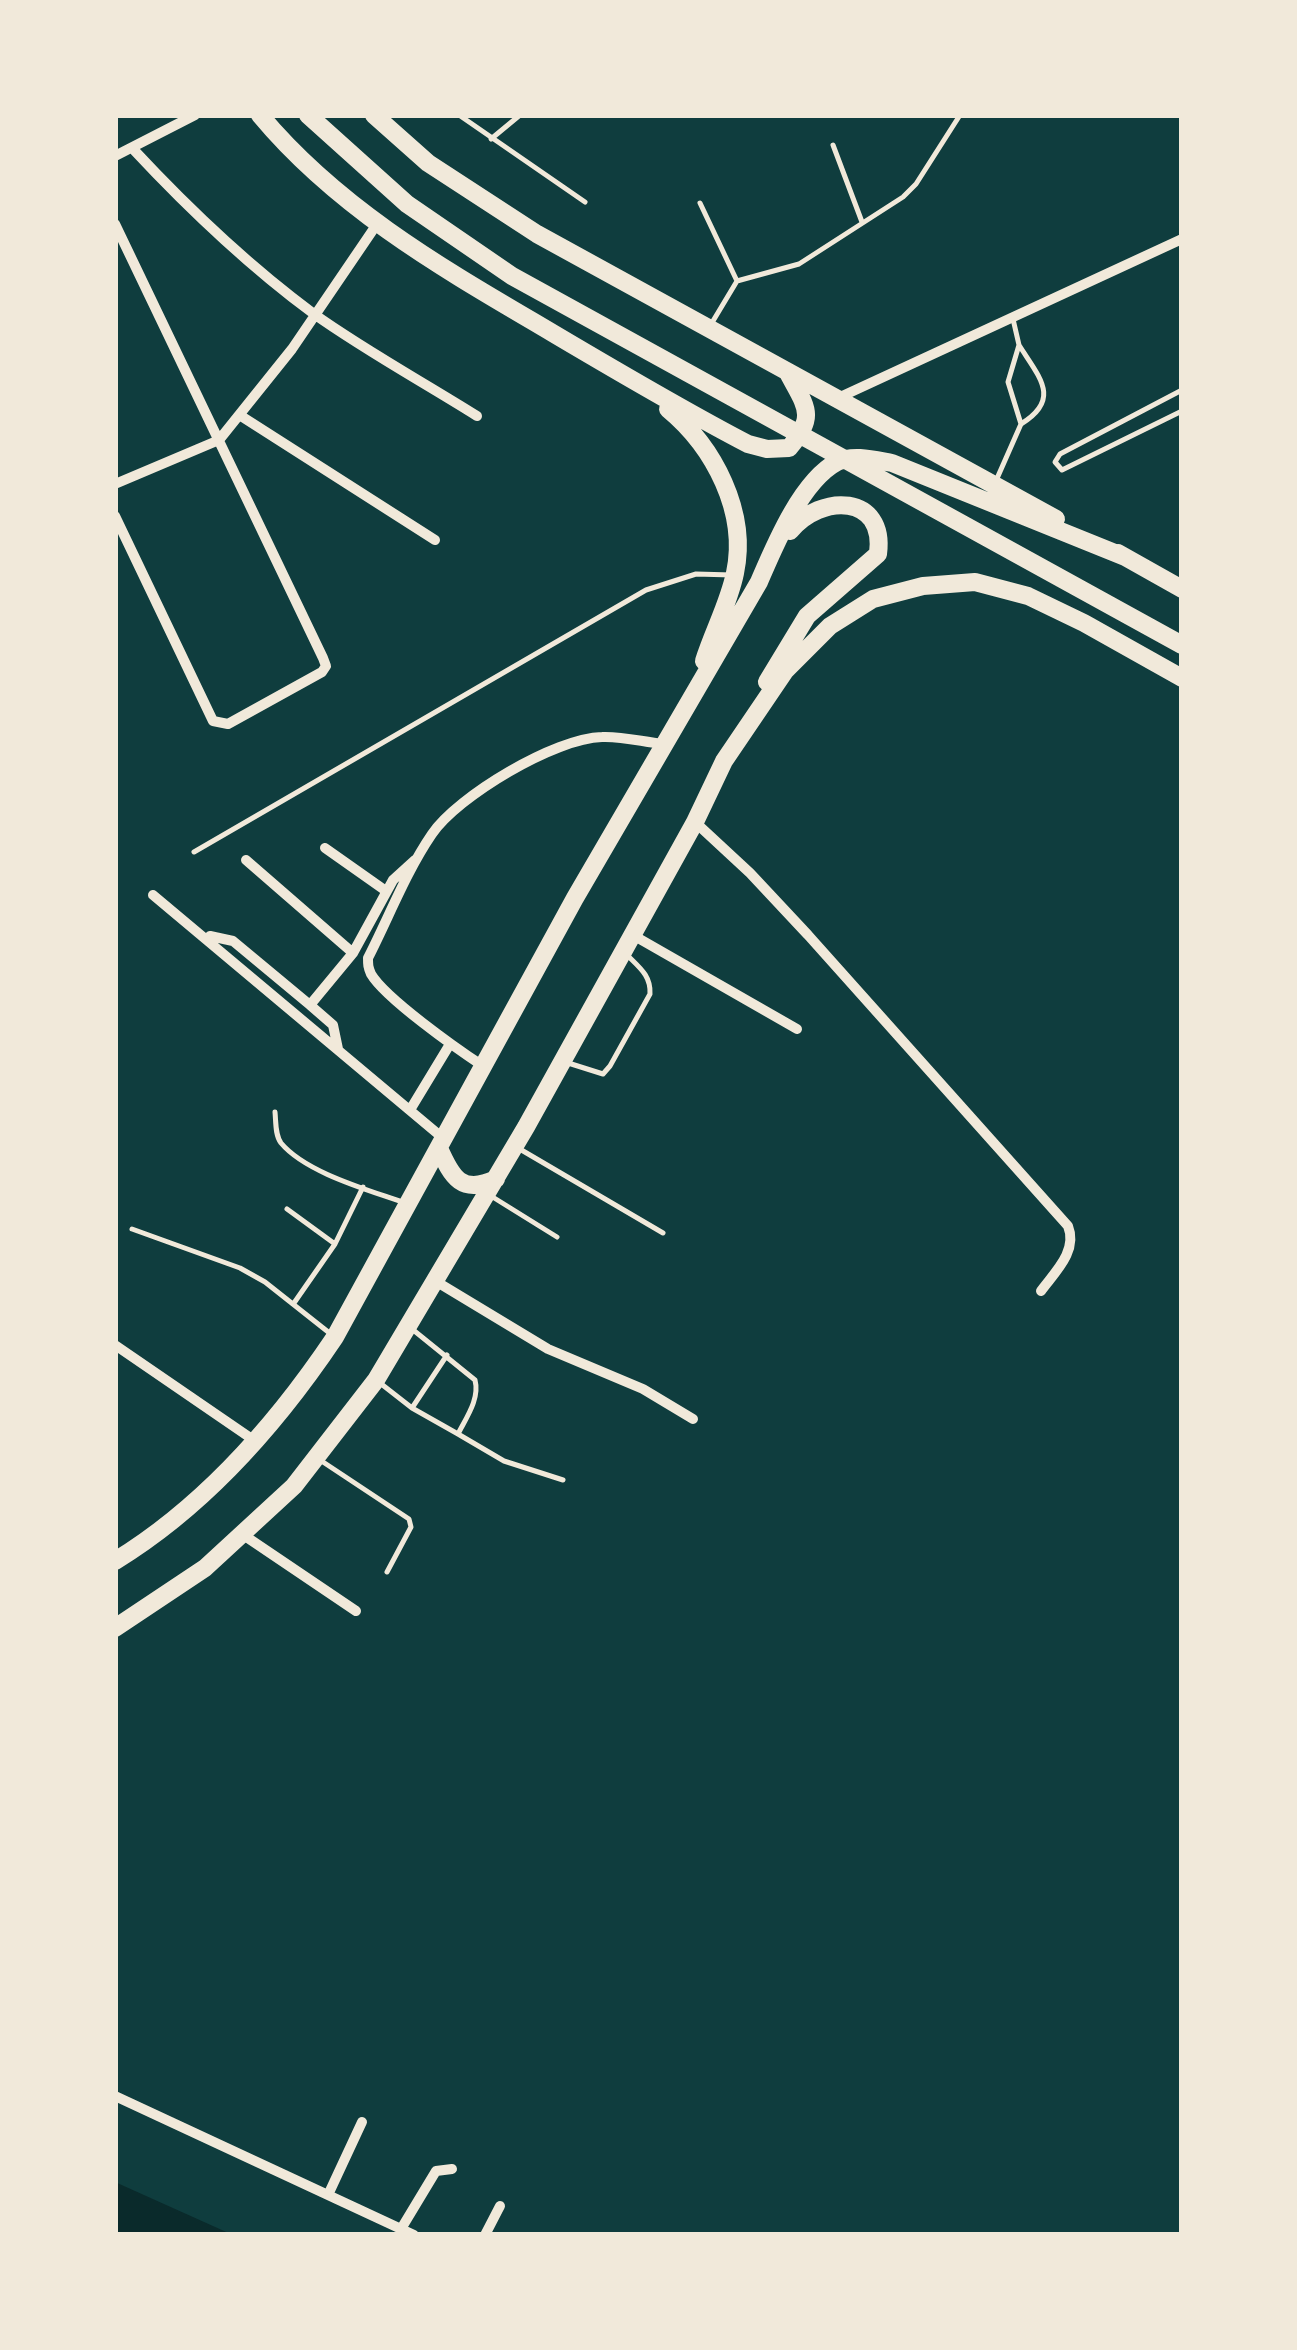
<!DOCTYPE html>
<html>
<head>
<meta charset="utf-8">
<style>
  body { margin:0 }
  #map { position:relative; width:1297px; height:2350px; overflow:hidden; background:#0f3d3e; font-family:Commissioner,sans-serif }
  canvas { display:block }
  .frame { position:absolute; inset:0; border:118px solid #f1e9da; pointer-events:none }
</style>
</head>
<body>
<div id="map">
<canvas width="1297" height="2350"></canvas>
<div class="frame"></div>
</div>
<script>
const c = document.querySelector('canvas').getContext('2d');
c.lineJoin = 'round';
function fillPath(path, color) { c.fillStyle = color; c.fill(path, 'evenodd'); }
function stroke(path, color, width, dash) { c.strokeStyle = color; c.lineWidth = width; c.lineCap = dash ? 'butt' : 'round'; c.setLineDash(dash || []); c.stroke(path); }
fillPath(new Path2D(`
  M115,2182l118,53h-118z`), '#0a2a2b');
stroke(new Path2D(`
  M459,115l126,87
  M491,139l29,-24
  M833,145l29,77
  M700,203l37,78
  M710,326l27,-45 62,-17 104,-67 13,-13 44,-69
  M1019,345c20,32 43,54 2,79
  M1182,390l-122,64 -5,8 7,8 120,-59
  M995,483l26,-59 -13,-42 11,-37 -6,-26
  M194,852l452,-262 50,-16 36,1
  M565,1062l38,12 7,-8 40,-72c1,-18 -10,-26 -22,-38
  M275,1112c1,10 0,23 6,31 25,30 88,47 124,60
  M518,1148l145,85
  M491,1196l66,41
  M287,1209l48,35
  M132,1229l108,39 25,14 67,53
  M294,1303l41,-59 28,-57
  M380,1383l32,25 46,26c8,-16 22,-35 17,-54l-63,-51
  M412,1408l35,-53
  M458,1434l46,27 59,19
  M320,1460l89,59 2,8 -24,45`), '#f1e9da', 5);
stroke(new Path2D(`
  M133,149c55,59 116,117 181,165 52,37 109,68 163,102
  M115,156l80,-41
  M115,224l208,434 3,8 -4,6 -94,52 -15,-3 -98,-205
  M838,398l344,-159
  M241,416l194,124
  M115,484l104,-44 73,-91 85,-125
  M695,822l55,51 58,62 260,291c10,25 -13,46 -27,65
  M325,848l61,43
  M246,860l107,93
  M153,895l291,244
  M631,934l166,95
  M210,936l23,5 77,64 23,20 5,24
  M310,1005l43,-52 40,-73 22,-20
  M483,1066c-26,-17 -98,-68 -112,-92 -3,-7 -3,-9 -3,-16 21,-41 38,-86 64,-124 26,-38 123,-96 170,-97 20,-1 41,5 61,7
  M410,1110l40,-66
  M437,1282l111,67 95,40 50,30
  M115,1345l140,96
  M242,1534l114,77
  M115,2096l299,139
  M328,2195l34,-73
  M401,2229l35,-58 16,-2
  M485,2235l15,-29`), '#f1e9da', 10);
stroke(new Path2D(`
  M260,115c75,90 175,149 274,207 71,42 141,84 214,122l19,5 22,-1c29,-33 16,-42 -2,-77
  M308,115l99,89 105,72 670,369
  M374,115l54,48 109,71 519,285
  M668,409c46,38 80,103 67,164 -6,30 -22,59 -31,88
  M1118,553l64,36
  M767,682l40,-66 71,-62c8,-60 -57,-61 -88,-23
  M439,1148c13,30 23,47 57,31
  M115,1561c90,-55 161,-136 220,-224l240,-439 184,-316c15,-35 42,-101 78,-120 16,-8 38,-2 55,1l233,94
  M115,1628l90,-60 89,-82 82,-106 150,-253 169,-305 29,-61 61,-90 45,-45 43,-27 50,-13 52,-4 53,14 56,27 98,55`), '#f1e9da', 18);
</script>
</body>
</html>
